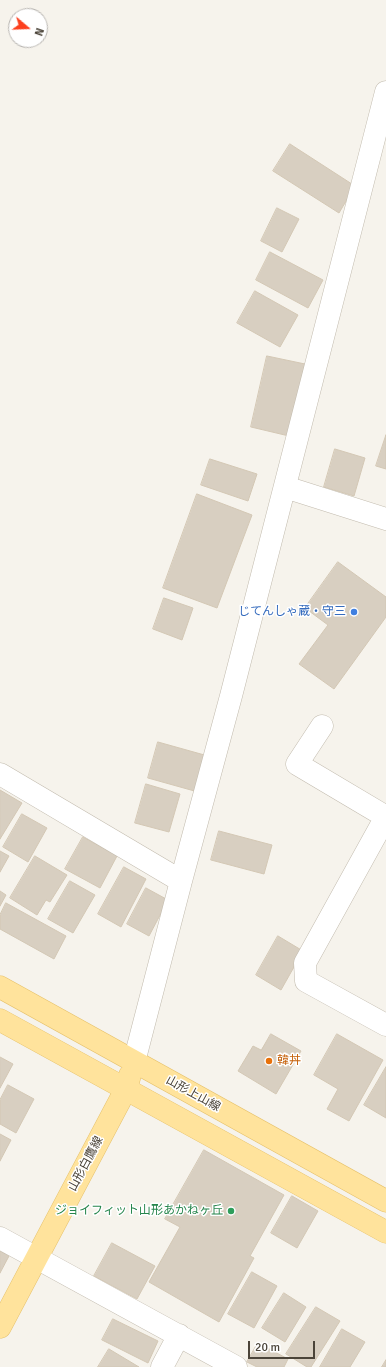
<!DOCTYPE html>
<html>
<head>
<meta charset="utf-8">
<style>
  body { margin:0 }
  #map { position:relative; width:386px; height:1367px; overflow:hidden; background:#f6f3ec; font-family:Signika,sans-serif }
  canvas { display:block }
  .north { position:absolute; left:8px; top:8px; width:40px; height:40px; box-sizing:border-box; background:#fff; border:1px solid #b7b4b0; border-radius:50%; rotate:109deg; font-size:11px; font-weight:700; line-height:16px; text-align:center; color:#4b4439 }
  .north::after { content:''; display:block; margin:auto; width:14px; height:18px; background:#fc3f1d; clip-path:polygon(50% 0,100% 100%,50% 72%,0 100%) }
  .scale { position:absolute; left:248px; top:1341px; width:67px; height:18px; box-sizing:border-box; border:2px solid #4b4439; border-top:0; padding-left:5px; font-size:12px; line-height:14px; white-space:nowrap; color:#4b4439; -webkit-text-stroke:3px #fff; paint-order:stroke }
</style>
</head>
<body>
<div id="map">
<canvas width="386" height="1367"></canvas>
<div class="north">N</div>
<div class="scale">20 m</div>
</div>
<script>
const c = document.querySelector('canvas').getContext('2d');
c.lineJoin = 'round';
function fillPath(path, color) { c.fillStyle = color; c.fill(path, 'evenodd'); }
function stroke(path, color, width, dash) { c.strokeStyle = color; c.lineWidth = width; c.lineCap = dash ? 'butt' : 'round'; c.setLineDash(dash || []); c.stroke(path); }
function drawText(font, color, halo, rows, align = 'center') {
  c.font = font + ' Signika,"Noto Sans JP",sans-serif'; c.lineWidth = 3; c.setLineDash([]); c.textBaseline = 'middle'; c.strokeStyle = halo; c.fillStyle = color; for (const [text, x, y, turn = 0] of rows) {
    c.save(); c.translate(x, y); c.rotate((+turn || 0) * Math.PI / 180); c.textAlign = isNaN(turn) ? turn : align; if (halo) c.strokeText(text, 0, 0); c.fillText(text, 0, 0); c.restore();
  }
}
const building = new Path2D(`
  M290,144l65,42 -16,27 -66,-42z
  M277,208l22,11 -17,33 -21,-11z
  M270,252l53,28 -15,28 -52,-28z
  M255,291l43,24 -18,32 -43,-24z
  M267,356l38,8 -16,72 -38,-9z
  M386,435v34l-10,-3z
  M335,449l30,9 -11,38 -30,-9z
  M210,459l47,15 -9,27 -47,-16z
  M197,494l55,21 -35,93 -54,-20z
  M338,562l48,35v20l-52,72 -35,-25 29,-39 -23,-17z
  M164,598l29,10 -11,32 -29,-11z
  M158,742l50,14 -10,36 -50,-14z
  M146,784l34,10 -11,38 -34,-9z
  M0,790l22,13 -22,36z
  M22,814l25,14 -19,34 -25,-15z
  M219,831l53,14 -8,29 -53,-14z
  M83,837l34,19 -17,32 -35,-19z
  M0,851l9,5 -9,16z
  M35,856l32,19 -17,27 -4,-2 -9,15 -27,-17z
  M124,867l22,12 -25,48 -23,-13z
  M70,881l25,14 -22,38 -25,-14z
  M146,888l22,12 -19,36 -22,-12z
  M0,891l6,4 -6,11z
  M6,903l60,33 -12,23 -54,-30v-14z
  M278,936l25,15 -22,39 -25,-15z
  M271,1034l30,17 -25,43 -38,-23 15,-25 8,4z
  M337,1034l46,26 -34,61 -22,-12 11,-20 -24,-14z
  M0,1057l13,7 -13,24z
  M386,1067v51l-22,-13z
  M8,1085l26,14 -18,34 -16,-9v-24z
  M0,1134l11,6 -11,21z
  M204,1150l80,45 -34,61 4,2 -35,64 -70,-40 31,-55 -15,-8z
  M292,1196l26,15 -21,37 -26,-15z
  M112,1243l43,23 -18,33 -43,-23z
  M0,1251l9,5 -9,17z
  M252,1272l25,14 -23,42 -26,-14z
  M284,1293l22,14 -21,35 -23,-14z
  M316,1307l24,14 -29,46h-4l-21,-13z
  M113,1319l45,22 -10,22 -46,-23z
  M342,1329l23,13 -15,25h-30z
  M258,1343l30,16 -4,8h-27l-10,-5z
  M109,1349l30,18h-41z
  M386,1360v7h-4z`);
fillPath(building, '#d8cfc1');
stroke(building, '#d3c7b4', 1);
const minor = new Path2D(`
  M285,487l101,32
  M322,726l-25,38 86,51v7l-78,141 1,18 80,44
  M0,774l181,107
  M134,1062l47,-181 50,-185 155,-604
  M0,1238l236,129
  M162,1367l17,-32`);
const major = new Path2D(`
  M0,987l386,214
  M0,1020l386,212
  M0,1327l126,-238 4,-14`);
stroke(minor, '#c2bbae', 23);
stroke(major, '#e6c16a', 23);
stroke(minor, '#fff', 22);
stroke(major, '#ffe39c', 22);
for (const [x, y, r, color] of [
  [354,612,4,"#3f7fe0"],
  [269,1061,4,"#e8710a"],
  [231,1211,4,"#2e9e5b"]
]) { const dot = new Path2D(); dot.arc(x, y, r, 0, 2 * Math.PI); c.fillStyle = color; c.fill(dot); stroke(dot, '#fff', 1.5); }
drawText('12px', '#366cbe', '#fff', [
  ["じてんしゃ蔵・守三",346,612]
], 'right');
drawText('12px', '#c56008', '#fff', [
  ["韓丼",277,1061]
], 'left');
drawText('12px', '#4b4439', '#fff', [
  ["山形上山線",193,1094,29],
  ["山形白鷹線",86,1164,-62]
]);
drawText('12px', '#27864d', '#fff', [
  ["ジョイフィット山形あかねヶ丘",223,1211]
], 'right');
</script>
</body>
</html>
